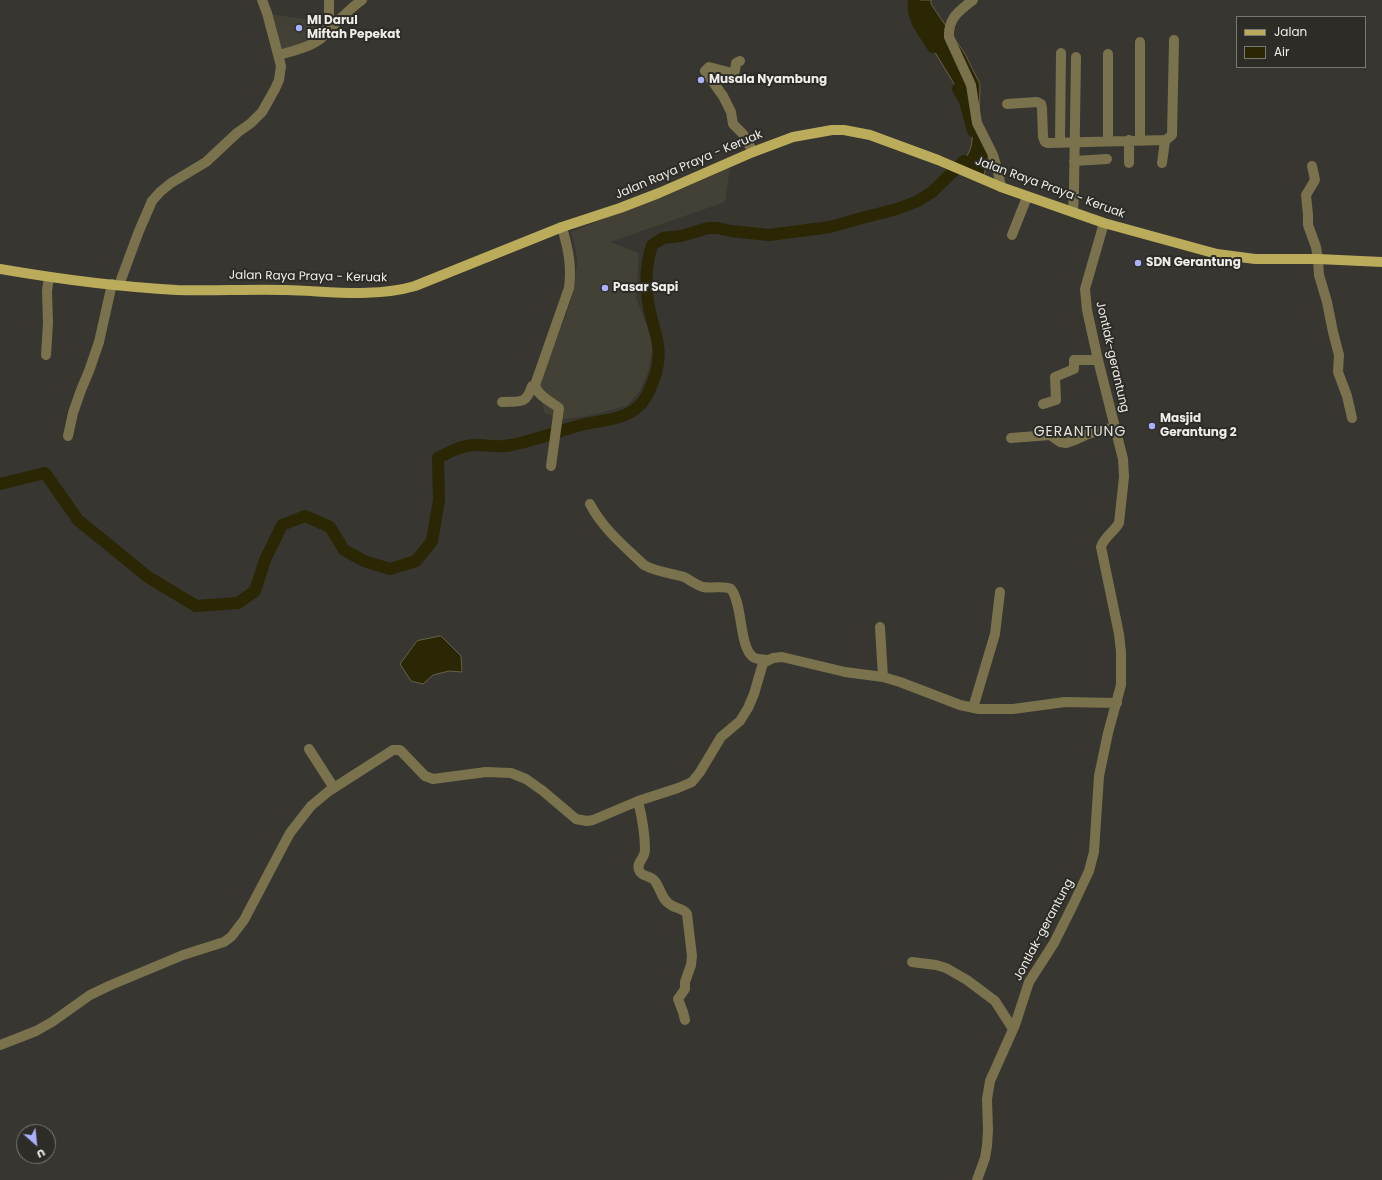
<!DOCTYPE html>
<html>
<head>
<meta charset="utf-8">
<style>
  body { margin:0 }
  #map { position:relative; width:1382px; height:1180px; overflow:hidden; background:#373630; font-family:Poppins,sans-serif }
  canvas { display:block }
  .legend { position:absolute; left:1236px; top:16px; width:130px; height:52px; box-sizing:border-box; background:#2d2c27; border:1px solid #7a7975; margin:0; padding:5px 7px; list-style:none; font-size:12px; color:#eeedea }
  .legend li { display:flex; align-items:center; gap:8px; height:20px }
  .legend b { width:20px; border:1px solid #7a7975 }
  .north { position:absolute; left:16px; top:1124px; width:40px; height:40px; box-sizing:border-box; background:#2d2c27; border:1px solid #7a7975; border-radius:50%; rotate:153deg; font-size:11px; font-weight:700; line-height:16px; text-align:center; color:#eeedea }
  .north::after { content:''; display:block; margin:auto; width:14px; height:18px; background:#a9b0fc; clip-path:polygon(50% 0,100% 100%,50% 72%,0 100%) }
</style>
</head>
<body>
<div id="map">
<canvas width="1382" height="1180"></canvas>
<ul class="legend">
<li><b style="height:5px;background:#bbac5b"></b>Jalan</li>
<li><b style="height:11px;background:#2b2604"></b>Air</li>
</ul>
<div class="north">U</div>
</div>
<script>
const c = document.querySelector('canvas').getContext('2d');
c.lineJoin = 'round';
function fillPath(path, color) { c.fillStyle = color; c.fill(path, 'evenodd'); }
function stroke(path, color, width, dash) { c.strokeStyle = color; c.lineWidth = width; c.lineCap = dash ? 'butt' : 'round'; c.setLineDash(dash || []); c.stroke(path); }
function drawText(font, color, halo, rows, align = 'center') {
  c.font = font + ' Poppins,sans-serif'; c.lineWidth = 4; c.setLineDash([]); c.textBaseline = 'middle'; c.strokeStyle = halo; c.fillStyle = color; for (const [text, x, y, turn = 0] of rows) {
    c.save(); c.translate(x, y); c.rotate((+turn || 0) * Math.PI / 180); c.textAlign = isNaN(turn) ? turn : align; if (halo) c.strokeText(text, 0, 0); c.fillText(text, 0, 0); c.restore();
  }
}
fillPath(new Path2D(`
  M269,14l56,8 -2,13 -42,15z
  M730,168l-5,34 -115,40 29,11 -3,45 16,41v11l-4,23 -9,19 -11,13 -35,10 -33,5 -16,-8 -5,-26 28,-74 5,-16 5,-32 -1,-14 -5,-18z`), '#434135');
const water = new Path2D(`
  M913,0h18v4l34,50 15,30 -1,49 11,16 -6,26 -24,-10c3,-4 7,-8 9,-13 7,-15 1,-35 -4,-50l-50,-83z
  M441,636l20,20 1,16 -13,-1 -16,4 -10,9 -12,-3 -11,-17 17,-23z`);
fillPath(water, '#2b2604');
stroke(water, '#666249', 1);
stroke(new Path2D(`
  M914,0c-3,19 10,32 19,47
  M958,89l7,12 8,30
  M0,484l45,-11 33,47 70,57 48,29 42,-3 17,-12 10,-31 17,-35 23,-9 25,11 14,23 20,11 26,8 26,-8 16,-20 7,-41 -1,-42c13,-7 24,-13 39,-13 9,0 19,2 28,1 26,-4 50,-14 76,-21 20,-5 43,-4 59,-20 7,-7 13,-23 16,-32 8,-28 -4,-45 -8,-71 -3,-20 -2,-38 4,-57l11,-7 18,-2 27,-8h9l14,3 38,4 61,-8 28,-8 39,-10 21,-8 14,-9 32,-31`), '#2b2604', 12);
stroke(new Path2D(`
  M973,0c-14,11 -25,18 -24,37l22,48 6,38 16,32 5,17 3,15
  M327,31c12,-10 22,-22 35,-31
  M279,55c13,-4 42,-10 47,-23 4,-9 3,-22 3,-32
  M740,61l-4,2 -1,8 -3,2 -23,-6 -4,4 18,25 8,16 2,12 10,10 10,18
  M1007,104l30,-2 4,2 1,4 1,29 2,5 3,1 118,-3 6,-5 2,-95
  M1140,140v-98
  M1108,141v-87
  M1060,143l1,-90
  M1074,161l33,-2
  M1129,163v-23
  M1162,163l3,-22
  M1312,166l3,14 -9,15 2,20v10l8,22 2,12 1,16 8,27 6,30 6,23 -1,17 9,24 5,22
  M1073,212l1,-23 2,-132
  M1012,235l15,-38
  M119,285l20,-54 13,-30 8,-9 11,-9 35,-21 31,-29 14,-10 11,-11 13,-23 4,-9 2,-14 -14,-53 -5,-13
  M46,355l2,-32 -1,-32 2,-14
  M502,402c18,-1 24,3 30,-16l3,-1
  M1043,404l13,-4 -1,-23 19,-8v-9h24
  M68,436l5,-23 8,-23 8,-19 10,-29 13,-58
  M1011,438l39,-3 10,7 6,1 9,-3 13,-6 26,-7
  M551,466l8,-58c-7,-6 -22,-12 -24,-23l34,-97c3,-23 -1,-39 -7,-61
  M590,504c13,25 34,42 54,61 12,7 27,8 40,12 6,3 12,8 19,10 9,2 20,-2 28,2 12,15 8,58 22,68 4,3 10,2 15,3
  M880,627l3,50
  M973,708l22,-74 5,-42
  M309,749l25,39
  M638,801c4,16 7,33 7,49 0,8 -9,13 -6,20 2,7 11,5 15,10 7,8 7,20 17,25 6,4 12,3 16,9l5,42 -1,9 -6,17v7l-7,10 5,13 2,8
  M912,962l24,3 10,3 21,12 28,21 18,28
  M0,1045l36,-14 16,-9 38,-27 21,-10 72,-30 41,-13 7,-5 13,-17 39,-74 7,-13 21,-27 18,-15 64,-41h7l25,26 8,3 53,-7 25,1 15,6 17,12 33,28 11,2 6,-1 45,-19 40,-13 14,-6 8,-10 21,-35 19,-16 8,-13 6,-14 9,-31 10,-5 9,-1 63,15 38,5 17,5 60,23 19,4h34l52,-7 52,1
  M977,1180l8,-22 2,-12 1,-16 -1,-31 3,-18 25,-56 14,-43 25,-39 20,-40 15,-32 5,-19 5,-76 9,-43 13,-48v-33l-2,-18 -18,-87c3,-10 13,-15 18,-24l5,-46 -1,-18 -25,-99 -11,-50 -2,-21 2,-7 17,-59`), '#79724c', 10);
stroke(new Path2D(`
  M0,269c58,10 118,18 177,21 36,1 73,-1 109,0 43,1 88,8 129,-4l147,-59 58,-19 39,-15 94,-41 40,-15 39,-7h12l26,5 68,25 63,27 103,36 113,31 38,5h63l64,3`), '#bbac5b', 10);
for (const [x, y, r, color] of [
  [299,28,4,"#a9b0fc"],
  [701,80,4,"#a9b0fc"],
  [1138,263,4,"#a9b0fc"],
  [605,288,4,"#a9b0fc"],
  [1152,426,4,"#a9b0fc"]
]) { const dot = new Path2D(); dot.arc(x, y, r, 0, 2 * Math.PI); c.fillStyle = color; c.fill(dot); stroke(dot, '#2d2c27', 1.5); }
drawText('bold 12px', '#eeedea', '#2d2c27', [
  ["MI Darul",307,21],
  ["Miftah Pepekat",307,35],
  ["Musala Nyambung",709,80],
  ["SDN Gerantung",1146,263],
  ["Pasar Sapi",613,288],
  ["Masjid",1160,419],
  ["Gerantung 2",1160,433]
], 'left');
drawText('12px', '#eeedea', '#2d2c27', [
  ["Jalan Raya Praya - Keruak",689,165,-23],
  ["Jalan Raya Praya - Keruak",1050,188,20],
  ["Jalan Raya Praya - Keruak",308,277,1],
  ["Jontlak-gerantung",1112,357,77],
  ["Jontlak-gerantung",1044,930,-62]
]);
c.letterSpacing = '1px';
drawText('14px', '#e4e3db', '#2d2c27', [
  ["GERANTUNG",1080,432]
]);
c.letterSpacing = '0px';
</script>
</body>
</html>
